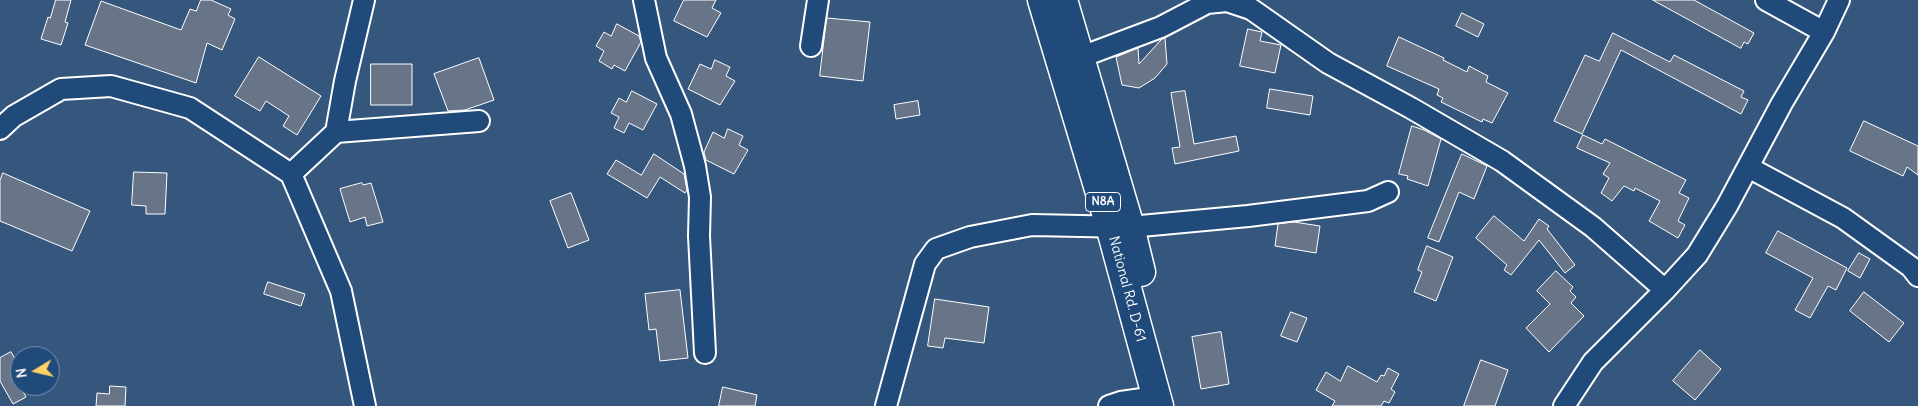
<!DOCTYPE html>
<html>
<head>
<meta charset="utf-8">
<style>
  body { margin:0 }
  #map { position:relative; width:1918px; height:406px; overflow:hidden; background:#35577e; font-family:Delius,sans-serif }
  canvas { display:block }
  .north { position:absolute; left:10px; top:346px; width:50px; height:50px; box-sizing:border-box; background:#1f4a7a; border:1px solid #7992af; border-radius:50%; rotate:261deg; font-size:14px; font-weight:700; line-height:20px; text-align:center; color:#fff }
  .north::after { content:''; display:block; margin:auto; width:18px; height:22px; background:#ffd166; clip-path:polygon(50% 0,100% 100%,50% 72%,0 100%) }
</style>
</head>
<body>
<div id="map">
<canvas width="1918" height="406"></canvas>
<div class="north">N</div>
</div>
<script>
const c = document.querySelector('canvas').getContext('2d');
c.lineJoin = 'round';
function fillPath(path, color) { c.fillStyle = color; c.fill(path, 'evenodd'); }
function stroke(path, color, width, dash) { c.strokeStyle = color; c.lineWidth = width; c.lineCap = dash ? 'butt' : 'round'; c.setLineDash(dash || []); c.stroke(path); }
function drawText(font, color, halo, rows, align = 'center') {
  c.font = font + ' Delius,sans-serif'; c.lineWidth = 5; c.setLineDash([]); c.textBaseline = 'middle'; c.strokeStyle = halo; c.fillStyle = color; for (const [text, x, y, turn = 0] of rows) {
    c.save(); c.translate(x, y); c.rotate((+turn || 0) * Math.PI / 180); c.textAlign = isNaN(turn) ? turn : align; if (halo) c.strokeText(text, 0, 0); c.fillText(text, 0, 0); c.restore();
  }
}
const building = new Path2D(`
  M56,0h15l-6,22 3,1 -7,22 -20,-6 7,-22 2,1z
  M201,0h10l20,9 -3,6 7,4 -13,31 -15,-7 -11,40 -111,-38 16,-44 80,29 9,-21 6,2z
  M684,0h32l-4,8 9,5 -14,24 -33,-16z
  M1653,0h41l60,33 -6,11 -4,-2 -3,6z
  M1462,13l22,11 -6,13 -22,-11z
  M827,18l43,4 -7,59 -43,-5z
  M617,24l22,12 2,6 -16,29 -11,-6 -2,4 -13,-8 5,-10 -8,-5 8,-14 7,4z
  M1248,29l14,3 -2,9 21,4 -6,28 -35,-7z
  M1613,33l57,29 4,-7 70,36 -3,6 7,3 -7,14 -120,-64 -39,84 -28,-13 31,-66 14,6z
  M1399,37l45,21 -1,2 24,12 2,-6 19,10 -2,6 22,11 -16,30 -9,-4 -1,3 -41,-20 2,-4 -6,-3 2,-6 -52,-23z
  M1165,38l2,26 -12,14 -16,10 -17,-3 -6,-28 22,-9 1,16 22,-24z
  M259,57l62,39 -24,39 -14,-9 6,-10 -23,-15 -6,10 -25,-15z
  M479,58l15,42 -29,10 -17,1 -14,-37z
  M715,60l15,7 -4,9 9,5 -15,24 -32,-16 12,-25 11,5z
  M371,64h41v41h-41z
  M1270,89l43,7 -3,19 -43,-7z
  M632,91l25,13 -14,26 -14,-7 -5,10 -10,-5 5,-11 -8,-4 8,-15 7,4z
  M1185,91l9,53 42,-8 3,15 -64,13 -3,-16 8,-1 -9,-54z
  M918,101l2,14 -24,4 -2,-14z
  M1864,121l54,25v29l-11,-8 -4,9 -53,-25z
  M1412,126l12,4 17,9 -13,47 -21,-7 1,-3 -9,-2z
  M728,129l15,7 -4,9 9,5 -14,24 -28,-14 -2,-8 9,-20 11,6z
  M1583,135l19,9 3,-5 81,41 -7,13 10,5 -11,23 7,4 -7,13 -29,-17 11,-20 -25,-13 -1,3 -10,-5 -12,15 -11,-8 8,-15 -6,-4 7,-11 -33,-15z
  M654,154l30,20 3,16 -2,3 -25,-16 -13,21 -40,-24 9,-14 25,15z
  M1462,154l25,12 -13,33 -15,-7 -20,50 -11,-4z
  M134,172l33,1 -2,41h-19v-8l-14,-1z
  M3,173l87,38 -18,40 -72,-30v-40z
  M362,183l1,2 8,-2 12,39 -16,4 -2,-9 -15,5 -10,-33z
  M571,193l18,47 -21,8 -18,-47z
  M1494,216l30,25 15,-22 10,7 -2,3 28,36 -10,8 -26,-33 -28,35 -7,-5 3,-5 -31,-27z
  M1294,222l26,4 -4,27 -41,-7 3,-22z
  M1778,231l69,37 -11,22 -8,-4 -18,32 -15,-8 18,-32 -47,-25z
  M1427,246l26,11 -17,44 -22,-9 8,-20 -4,-2z
  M1859,253l11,6 -10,19 -12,-7z
  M1556,271l17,16 -3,4 6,6 -5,6 13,13 -35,36 -23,-24 24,-24 -13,-13z
  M268,282l37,12 -4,12 -37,-12z
  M680,290l8,68 -28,3 -4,-32 -7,1 -4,-36z
  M1864,292l40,31 -15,19 -39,-31z
  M935,299l54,8 -5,36 -39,-5 -2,10 -15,-2z
  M1291,312l16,6 -10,24 -16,-6z
  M1221,332l8,52 -28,5 -9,-52z
  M1700,350l21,19 -26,31 -22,-19z
  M11,352l9,15v19l6,11 -13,7 -13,-23v-23z
  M1481,360l27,10 -13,36h-31z
  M1348,366l29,16 4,-7 3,1 4,-8 11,6 -8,15 4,3 -6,11 -5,-2 -3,5h-49l3,-5 -19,-11 10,-18 14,9z
  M110,386l16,1 -1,19h-29l1,-13 12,1z
  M723,387l34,8 -2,11h-36z`);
fillPath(building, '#687487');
stroke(building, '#fff', 1);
const minor = new Path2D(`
  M644,0l12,58 25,56 14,52 5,31 -1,39 6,117
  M1766,0l58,32
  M811,46l7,-46
  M1081,57l80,-30 46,-24 20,-2 24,8 77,54 83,45 91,53 91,66 72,63
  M0,129l14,-13 47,-27 50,-3 79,22 101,66 50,117 24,115
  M336,132l143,-11
  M1748,167l95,51 68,49 7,9
  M291,174l45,-42 9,-51 19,-81
  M886,406l39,-142 11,-15 34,-12 62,-12 98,2 118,-11 120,-15 20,-9
  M1109,406l12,-4 35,-5
  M1564,406l29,-44 72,-72 32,-35 30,-49 55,-103 42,-71 15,-32`);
const highway = new Path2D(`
  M1042,0l68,226 49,180
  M1063,0l67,227 11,45`);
stroke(minor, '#fff', 24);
stroke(highway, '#fff', 31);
stroke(minor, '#1f4a7a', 20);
stroke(highway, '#1f4a7a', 28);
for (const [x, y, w] of [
  [1103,202,35]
]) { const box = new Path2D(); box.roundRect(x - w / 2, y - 9.5, w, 19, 4); c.fillStyle = '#1f4a7a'; c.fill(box); stroke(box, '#fff', 1); }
drawText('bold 12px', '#fff', null, [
  ["N8A",1103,202]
]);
drawText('14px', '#fff', '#1f4a7a', [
  ["National Rd. D-61",1127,289,75]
]);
</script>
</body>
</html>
